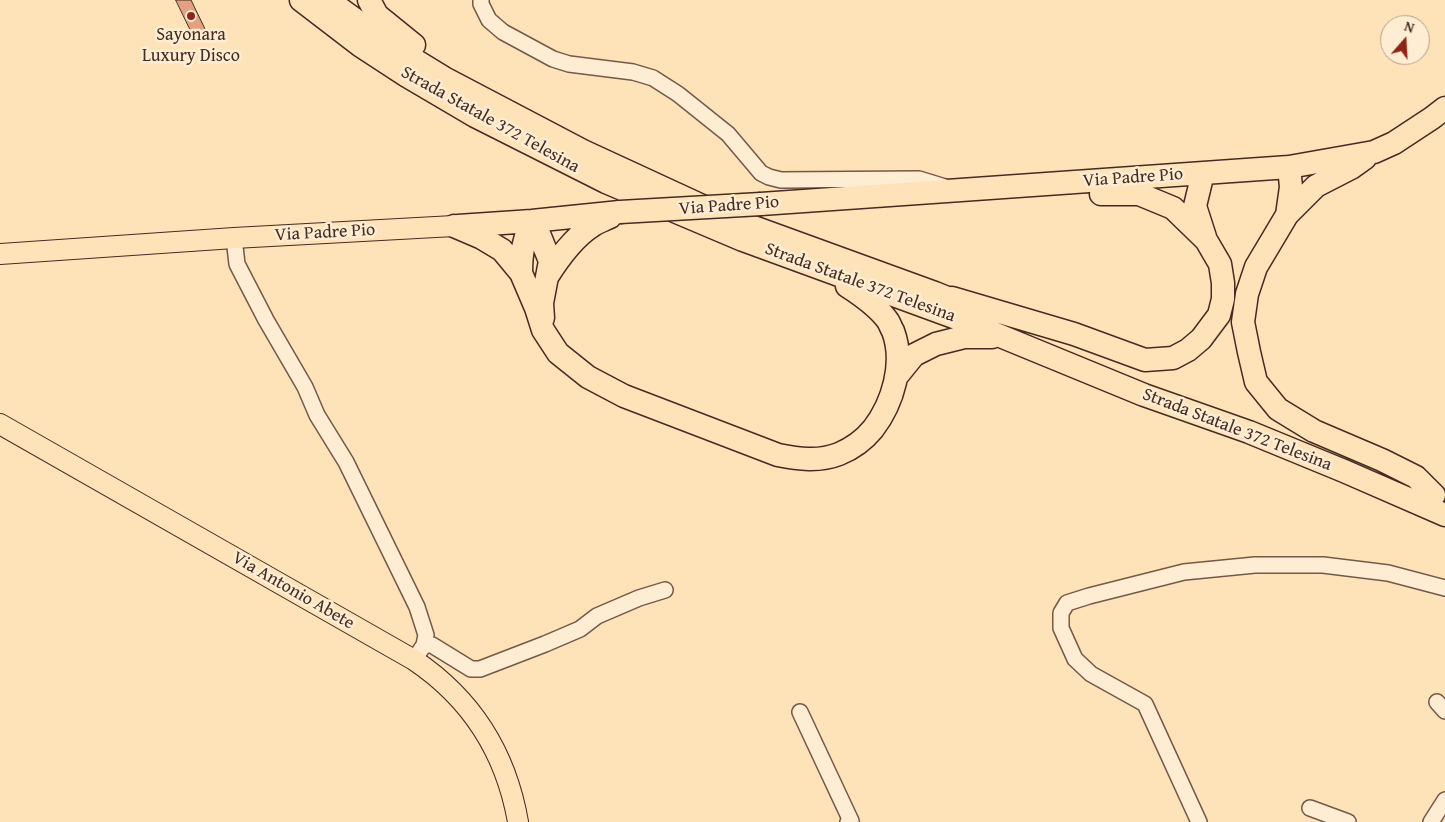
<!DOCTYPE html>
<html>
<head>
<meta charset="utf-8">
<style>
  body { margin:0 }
  #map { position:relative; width:1445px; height:822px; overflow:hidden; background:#fee3b9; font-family:"Gentium Book Plus",serif }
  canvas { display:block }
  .north { position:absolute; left:1380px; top:15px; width:50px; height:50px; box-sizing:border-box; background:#feedd2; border:1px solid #b49f8c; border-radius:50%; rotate:19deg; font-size:14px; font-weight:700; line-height:20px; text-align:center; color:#452b22 }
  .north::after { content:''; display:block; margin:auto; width:18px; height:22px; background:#8f2418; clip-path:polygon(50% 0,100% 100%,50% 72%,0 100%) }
</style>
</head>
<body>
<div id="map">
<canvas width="1445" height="822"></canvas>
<div class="north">N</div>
</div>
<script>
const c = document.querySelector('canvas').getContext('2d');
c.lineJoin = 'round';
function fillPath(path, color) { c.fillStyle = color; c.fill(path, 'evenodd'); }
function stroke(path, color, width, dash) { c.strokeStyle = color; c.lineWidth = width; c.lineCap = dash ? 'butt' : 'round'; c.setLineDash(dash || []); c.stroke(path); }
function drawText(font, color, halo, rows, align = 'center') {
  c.font = font + ' "Gentium Book Plus",serif'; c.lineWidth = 5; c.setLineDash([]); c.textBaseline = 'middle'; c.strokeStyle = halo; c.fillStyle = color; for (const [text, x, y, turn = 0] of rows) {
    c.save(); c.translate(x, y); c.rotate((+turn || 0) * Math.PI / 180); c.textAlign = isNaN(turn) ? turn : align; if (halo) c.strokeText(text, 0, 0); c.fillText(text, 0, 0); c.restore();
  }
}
const building = new Path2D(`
  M176,0h15l15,31 -12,6z`);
fillPath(building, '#e3a181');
stroke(building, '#452b22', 1);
const minor = new Path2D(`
  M481,0v4l8,16 14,12 50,27 16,5 64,8 20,6 25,16 50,40 33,39 8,4 12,3 138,-1 26,8
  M234,238l3,26 29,56 39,67 12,28 29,47 71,145 9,28 -2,10 -10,15
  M424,645h8l39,24h9l65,-25 35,-15 17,-13 42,-18 26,-8
  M1437,702l8,9
  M800,712l51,109 -3,1
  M1310,808l38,14
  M1199,822l-54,-118 -54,-30 -16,-15 -14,-31v-15l6,-10 22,-7 95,-24 71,-7h68l65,8 57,15
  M1431,822l14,-22`);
const major = new Path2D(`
  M0,254l234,-16 220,-12
  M0,424l414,236c58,39 92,93 104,162`);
const highway = new Path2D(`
  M301,0l60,46 46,30 68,40 131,66 137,58 216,79 185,76 105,37 95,39 101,44
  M328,0l62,45 54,33 139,73 143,66 209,76 32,13
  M369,0l8,15 37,30
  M1365,158l-14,10 -35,18 -29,29 -31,52 -9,27 -4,28 6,30 7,30 22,27 36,22 68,29 34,17 18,18
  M1203,173l-8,33 10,31
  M761,204l528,-37 85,-15 20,-9 38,-25 13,-10
  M1287,215l4,-28 -2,-20
  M532,221l7,13 11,27 -8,42 1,15
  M454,226l28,12 20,12 19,23 15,35 7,22 15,23 30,24 36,19 154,59c20,4 41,7 61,-1 12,-5 25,-14 34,-25 20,-26 32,-66 20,-98 -2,-3 -3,-7 -5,-10 -9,-13 -27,-26 -41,-35
  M458,226l74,-5 88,-9
  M521,273c0,-21 3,-34 11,-52
  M547,277c12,-19 26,-39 45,-51 5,-4 12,-6 18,-9
  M952,298l122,36 71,26 28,-2 15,-8 13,-11 18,-24 4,-16v-16l-3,-19 -14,-24 -33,-32 -34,-14h-38
  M897,376l17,-21 22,-11 28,-7h28`);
stroke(minor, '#735948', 18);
stroke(major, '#452b22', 22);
stroke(highway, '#452b22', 25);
stroke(minor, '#feedd2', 15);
stroke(major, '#fee3b9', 20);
stroke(highway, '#fee3b9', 22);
const highwayBridge = new Path2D(`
  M620,212l141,-8`);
stroke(highwayBridge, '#452b22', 25, []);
stroke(highwayBridge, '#fee3b9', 22);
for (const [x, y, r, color] of [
  [191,16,5,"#8f2418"]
]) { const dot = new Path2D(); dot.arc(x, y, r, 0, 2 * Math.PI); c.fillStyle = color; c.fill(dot); stroke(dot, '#feedd2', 2); }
drawText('18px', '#452b22', '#feedd2', [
  ["Sayonara",191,35],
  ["Luxury Disco",191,56]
]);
drawText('18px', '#452b22', '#feedd2', [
  ["Strada Statale 372 Telesina",490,120,29],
  ["Via Padre Pio",1133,178,-4],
  ["Via Padre Pio",729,206,-4],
  ["Via Padre Pio",325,233,-3],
  ["Strada Statale 372 Telesina",860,283,20],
  ["Strada Statale 372 Telesina",1237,430,21],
  ["Via Antonio Abete",293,591,30]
]);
</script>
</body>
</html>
